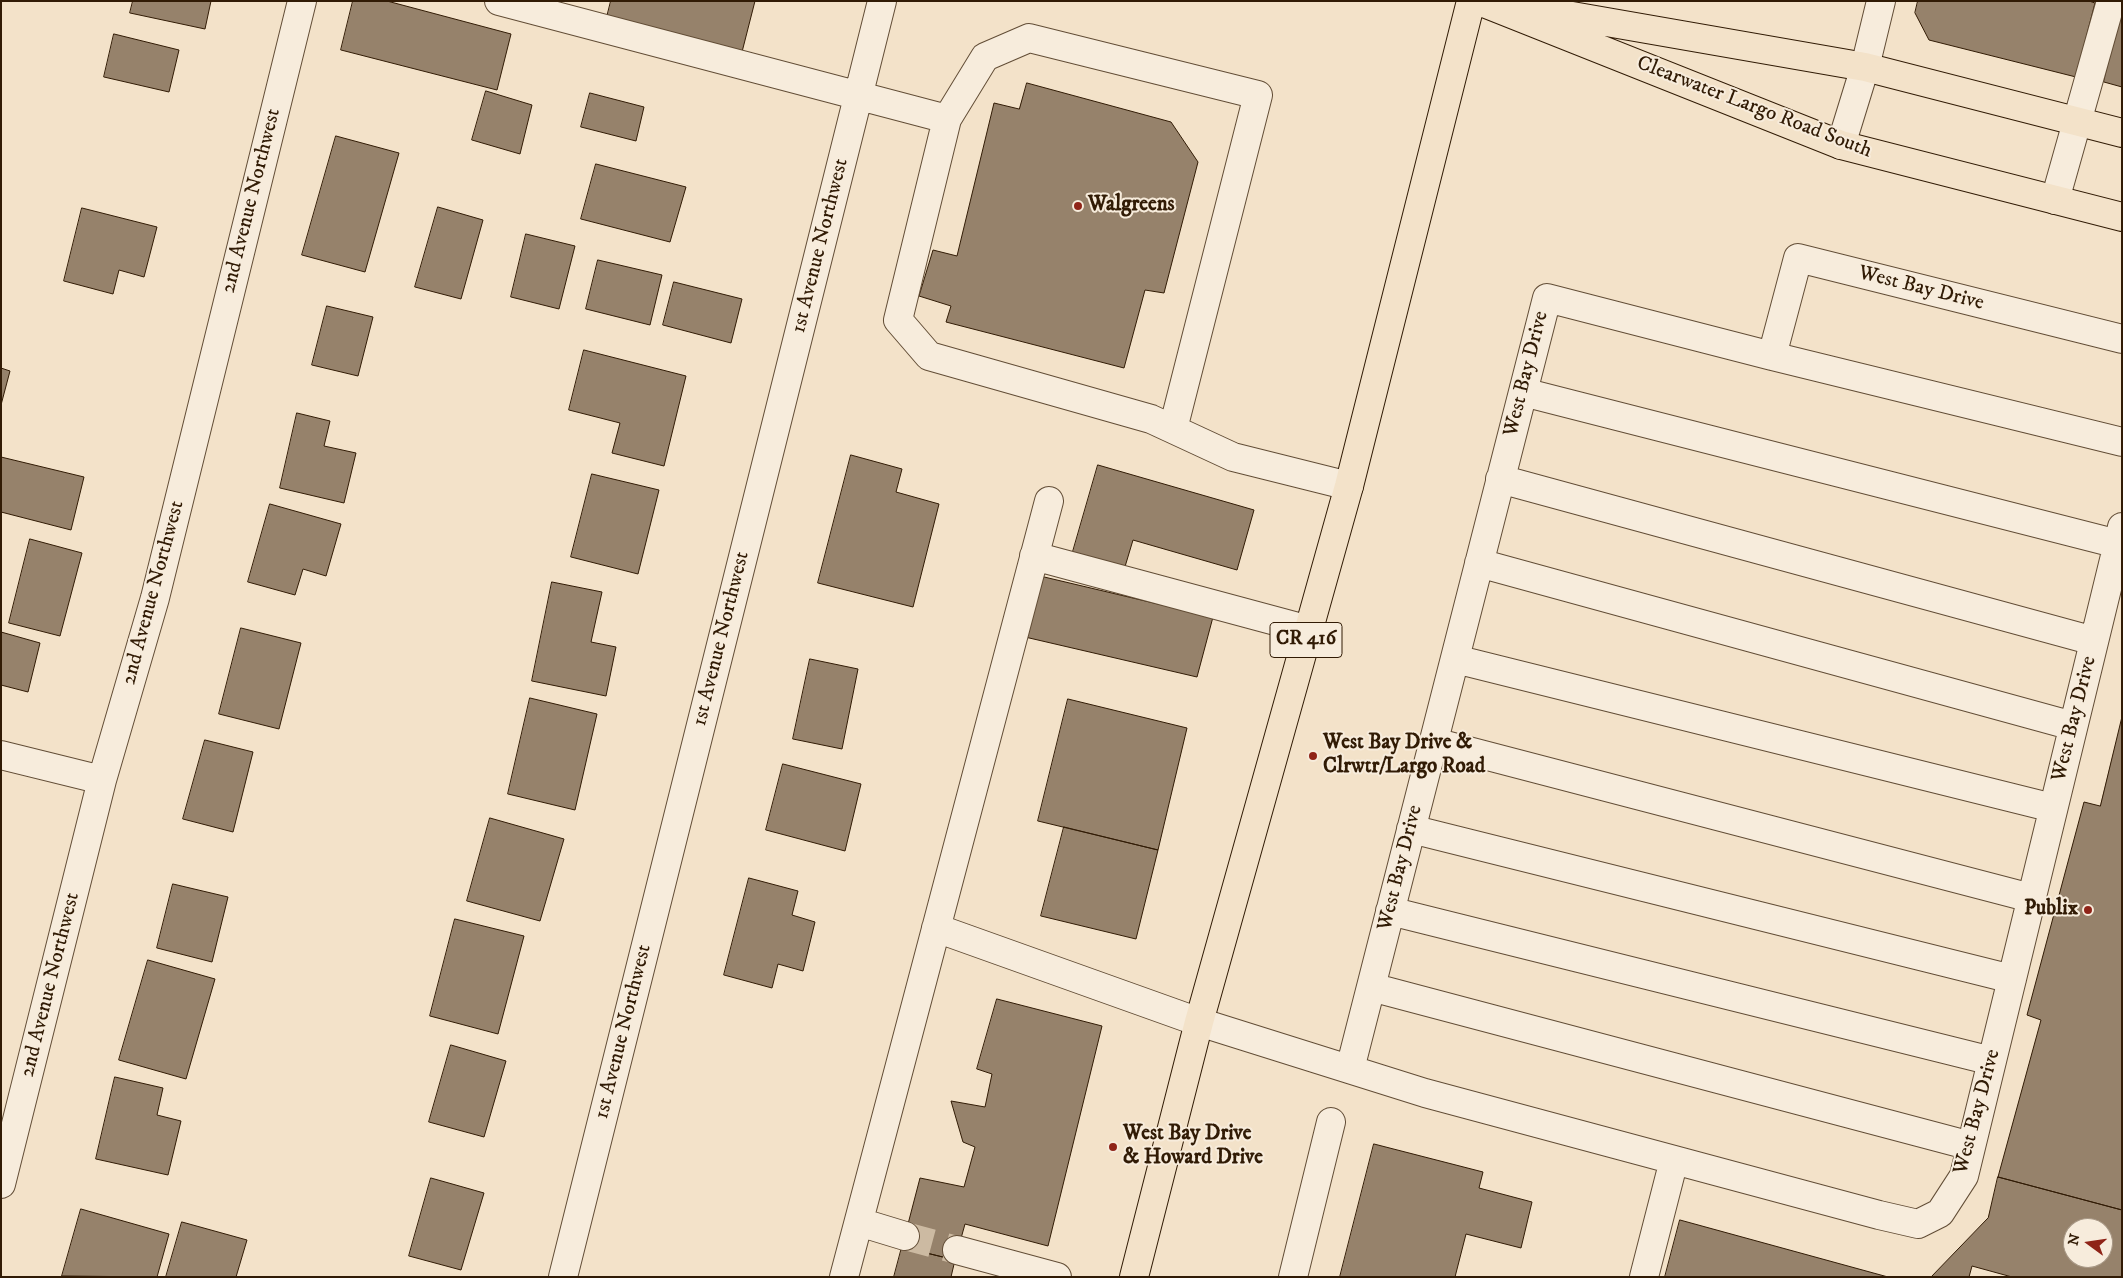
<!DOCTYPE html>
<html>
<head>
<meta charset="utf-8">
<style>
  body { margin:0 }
  #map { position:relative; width:2123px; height:1278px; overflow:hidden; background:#f3e2c9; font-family:"IM FELL DW Pica",serif }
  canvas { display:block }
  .frame { position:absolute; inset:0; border:2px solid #311b05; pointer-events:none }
  .north { position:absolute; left:2063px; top:1218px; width:50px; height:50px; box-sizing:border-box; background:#f7ecdc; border:1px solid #a89886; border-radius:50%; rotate:284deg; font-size:14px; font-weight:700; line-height:20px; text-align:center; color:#311b05 }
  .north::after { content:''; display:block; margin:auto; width:18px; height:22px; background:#8f2418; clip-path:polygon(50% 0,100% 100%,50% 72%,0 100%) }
</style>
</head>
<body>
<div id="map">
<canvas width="2123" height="1278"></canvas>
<div class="frame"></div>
<div class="north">N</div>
</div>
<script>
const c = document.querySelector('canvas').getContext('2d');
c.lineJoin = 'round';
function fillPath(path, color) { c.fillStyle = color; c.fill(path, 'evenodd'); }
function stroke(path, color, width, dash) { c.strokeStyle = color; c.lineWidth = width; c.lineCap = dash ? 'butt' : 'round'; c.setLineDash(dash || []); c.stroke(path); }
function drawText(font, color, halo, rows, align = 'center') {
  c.font = font + ' "IM FELL DW Pica",serif'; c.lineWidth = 4; c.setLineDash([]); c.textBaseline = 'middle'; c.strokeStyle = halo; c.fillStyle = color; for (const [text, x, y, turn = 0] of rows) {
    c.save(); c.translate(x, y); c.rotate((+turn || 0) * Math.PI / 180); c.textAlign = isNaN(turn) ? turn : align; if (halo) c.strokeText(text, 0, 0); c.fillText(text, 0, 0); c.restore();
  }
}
const building = new Path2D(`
  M133,1h78l-6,28 -75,-16z
  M353,1h34l124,33 -14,56 -156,-40z
  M611,1h144l-13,51 -135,-35z
  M1918,1h171l6,2 -19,74 -147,-37 -14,-27z
  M2119,14l3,1v72l-18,-5z
  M114,34l65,16 -10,42 -65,-15z
  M1027,83l144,39 27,40 -34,131 -19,-3 -21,78 -178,-46 5,-16 -32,-10 14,-46 24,6 37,-153 25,6z
  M486,91l46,14 -12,49 -48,-14z
  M590,93l54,14 -8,34 -55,-14z
  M336,136l63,17 -34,119 -63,-17z
  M596,164l90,23 -16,55 -89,-23z
  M438,207l45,13 -22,79 -46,-12z
  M82,208l75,19 -13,50 -25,-7 -6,24 -49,-13z
  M526,234l49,12 -16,63 -48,-12z
  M598,260l64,15 -12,50 -64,-16z
  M674,282l68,17 -11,44 -68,-18z
  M327,306l46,11 -15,59 -46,-11z
  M584,350l102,26 -22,90 -52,-13 8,-30 -51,-13z
  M1,368l9,3 -9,34z
  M297,413l33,8 -6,25 32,7 -12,50 -64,-15z
  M851,455l51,14 -6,23 43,12 -26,103 -95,-24z
  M1,457l83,20 -13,53 -70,-18z
  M1098,465l156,45 -17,60 -104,-30 -9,30 -52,-15z
  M592,474l67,16 -21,84 -67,-17z
  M270,504l71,20 -15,52 -23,-7 -8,26 -47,-13z
  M30,539l52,14 -22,83 -51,-13z
  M1040,576l173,41 -16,60 -172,-40z
  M552,582l50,10 -11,50 25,5 -10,49 -74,-15z
  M241,628l60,15 -22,86 -60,-15z
  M1,632l39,11 -12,49 -27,-7z
  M810,659l48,10 -16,80 -49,-10z
  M530,698l67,16 -22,96 -67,-16z
  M1068,699l119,29 -29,122 -120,-29z
  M2122,717v493l-124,-33 43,-157 -14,-5 57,-213 16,4z
  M205,740l48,12 -20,80 -50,-13z
  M783,764l78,20 -16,67 -79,-21z
  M490,818l74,21 -24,82 -73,-20z
  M1064,827l94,23 -22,89 -95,-23z
  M749,878l49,13 -6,24 23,7 -12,49 -25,-7 -6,24 -48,-13z
  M173,884l55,13 -16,65 -55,-14z
  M455,919l69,17 -26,98 -68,-18z
  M148,960l67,19 -29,100 -67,-19z
  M997,999l105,27 -54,220 -83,-22 -10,36 -53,-13 18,-69 44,9 11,-40 -12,-5 -12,-41 34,6 7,-33 -15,-5z
  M451,1045l55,16 -22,76 -55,-15z
  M115,1077l48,11 -6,27 24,6 -13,54 -72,-16z
  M1374,1144l109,28 -4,16 53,14 -11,46 -55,-14 -11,43h-115z
  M1998,1177l124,33v67h-110l-40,-11 -3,11h-38l57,-59zM2073,1228h30v30h-30z
  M431,1178l53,15 -23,77 -52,-14z
  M81,1209l88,25 -12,43 -95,-1z
  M1680,1220l208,57h-223z
  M182,1222l65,18 -11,37h-70z
  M902,1247l53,13 -4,17h-57z`);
fillPath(building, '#96826b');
stroke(building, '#311b05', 1);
stroke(new Path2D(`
  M905,1236l52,14`), '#ccbaa2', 28, [28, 14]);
const minor = new Path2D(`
  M499,1l448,118 -49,201 31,36 222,63 82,38 116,29
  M947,119l38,-62 44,-19 229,57 -85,334
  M1841,145l24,-78 16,-66
  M2055,200l56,-199
  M1772,356l350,86
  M1523,392l595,152
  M1500,479l594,162
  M1034,556l275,74
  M1479,563l594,163
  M1455,659l598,149
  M1434,742l597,156
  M1,755l101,25
  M1411,829l601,150
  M1390,911l602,150
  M936,928l263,94 226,71 454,122 39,9 22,-11 24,-37 158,-649
  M1371,987l600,159
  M1350,1069l197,-771 225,58 26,-98 324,81
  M1,1184l101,-404 53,-182 147,-597
  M859,1222l46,14
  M957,1250l100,27
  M563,1277l319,-1276
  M844,1277l205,-776
  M1293,1277l38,-155
  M1644,1277l30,-117`);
const major = new Path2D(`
  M1479,1l362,144 281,72
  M1526,8l339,59 257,66
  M1134,1277l65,-255 150,-536 122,-485`);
stroke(minor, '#624d36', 30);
stroke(major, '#311b05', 30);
stroke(minor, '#f7ecdc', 28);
stroke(major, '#f3e2c9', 28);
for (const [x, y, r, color] of [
  [1078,206,5,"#8f2418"],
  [1313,756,5,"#8f2418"],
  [2088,910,5,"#8f2418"],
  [1113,1147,5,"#8f2418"]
]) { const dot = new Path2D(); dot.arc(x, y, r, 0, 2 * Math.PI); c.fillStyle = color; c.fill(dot); stroke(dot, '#f7ecdc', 2); }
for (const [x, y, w] of [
  [1306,640,72]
]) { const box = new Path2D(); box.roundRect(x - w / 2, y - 17.5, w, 35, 4); c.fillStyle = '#f7ecdc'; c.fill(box); stroke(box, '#311b05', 1); }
drawText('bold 20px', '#311b05', null, [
  ["CR 416",1306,640]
]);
drawText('21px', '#311b05', '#f7ecdc', [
  ["Clearwater Largo Road South",1754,108,21],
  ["2nd Avenue Northwest",252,201,-76],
  ["1st Avenue Northwest",821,246,-76],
  ["West Bay Drive",1921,289,14],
  ["West Bay Drive",1527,374,-76],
  ["2nd Avenue Northwest",154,593,-75],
  ["1st Avenue Northwest",722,639,-76],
  ["West Bay Drive",2075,719,-76],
  ["West Bay Drive",1401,868,-76],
  ["2nd Avenue Northwest",51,985,-76],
  ["1st Avenue Northwest",624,1032,-76],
  ["West Bay Drive",1978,1112,-75]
]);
drawText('bold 21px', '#311b05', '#f7ecdc', [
  ["Walgreens",1088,206],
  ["West Bay Drive &",1323,744],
  ["Clrwtr/Largo Road",1323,768],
  ["Publix",2078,910,"right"],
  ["West Bay Drive",1123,1135],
  ["& Howard Drive",1123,1159]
], 'left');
</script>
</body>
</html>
